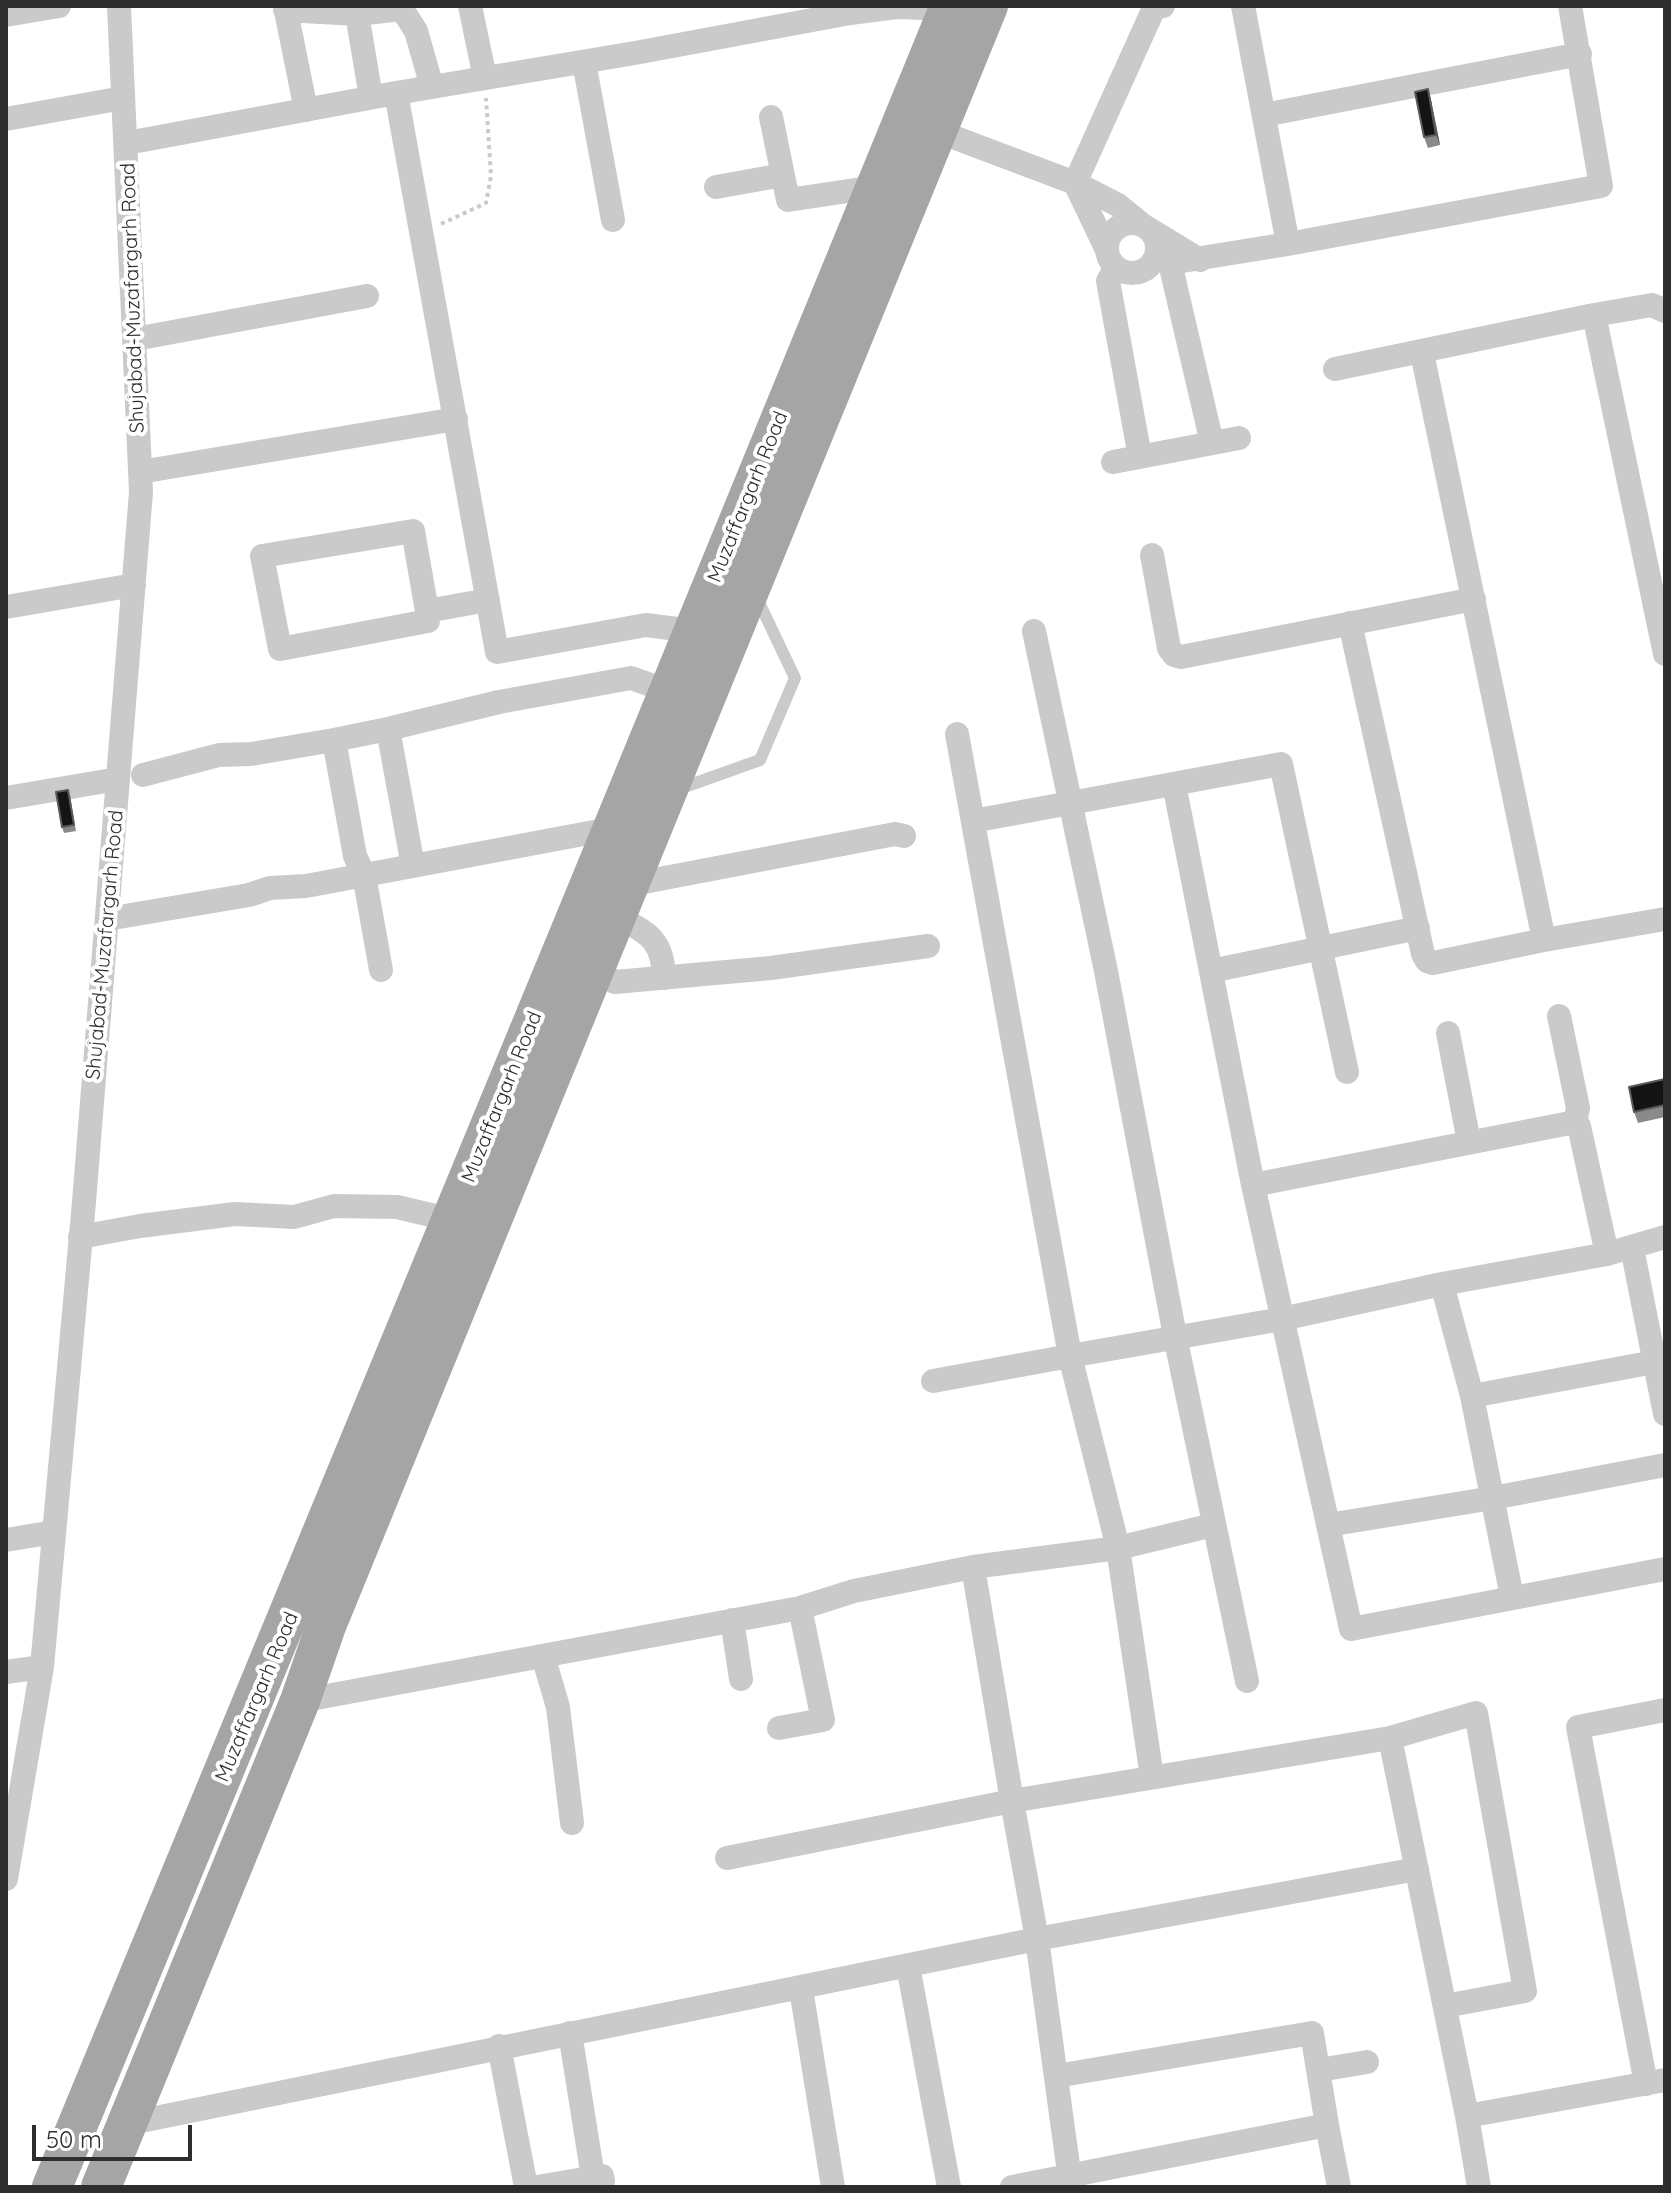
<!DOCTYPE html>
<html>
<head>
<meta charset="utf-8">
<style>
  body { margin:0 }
  #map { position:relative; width:1671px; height:2193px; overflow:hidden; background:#fff; font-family:Quicksand,sans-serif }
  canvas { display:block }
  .frame { position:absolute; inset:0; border:8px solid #2d2d2d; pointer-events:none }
  .scale { position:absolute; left:32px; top:2125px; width:160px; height:36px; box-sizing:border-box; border:4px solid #2d2d2d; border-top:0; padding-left:10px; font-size:24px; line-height:28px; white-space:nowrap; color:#2d2d2d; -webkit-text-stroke:6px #fff; paint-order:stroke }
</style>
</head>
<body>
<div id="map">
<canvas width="1671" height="2193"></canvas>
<div class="frame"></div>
<div class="scale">50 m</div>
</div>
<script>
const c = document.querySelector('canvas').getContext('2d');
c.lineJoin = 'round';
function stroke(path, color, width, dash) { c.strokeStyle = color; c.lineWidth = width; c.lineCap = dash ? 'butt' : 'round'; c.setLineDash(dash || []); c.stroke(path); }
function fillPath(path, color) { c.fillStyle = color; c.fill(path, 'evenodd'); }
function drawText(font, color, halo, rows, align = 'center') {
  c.font = font + ' Quicksand,sans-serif'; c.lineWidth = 8; c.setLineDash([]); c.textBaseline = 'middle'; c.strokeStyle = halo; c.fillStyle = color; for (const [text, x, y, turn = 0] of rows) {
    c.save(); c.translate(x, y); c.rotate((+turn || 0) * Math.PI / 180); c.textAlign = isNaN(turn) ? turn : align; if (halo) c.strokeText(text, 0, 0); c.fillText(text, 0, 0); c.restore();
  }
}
stroke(new Path2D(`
  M441,224l45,-21 5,-27 -5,-78`), '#cacaca', 4, [4, 4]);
stroke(new Path2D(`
  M676,790l84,-30 35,-82 -39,-82`), '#cacaca', 12);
stroke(new Path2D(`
  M285,6l21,104
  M470,6l15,72
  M1243,6l45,238
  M285,10l72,4 14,83
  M357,14l45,-5 14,22 16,56
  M6,15l53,-9
  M584,62l29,158
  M396,93l239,-40 215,-40 47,-6 52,2
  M1264,115l316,-61
  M771,117l17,83 87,-13
  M6,119l117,-21
  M937,131l138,52 43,22 26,21 56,34
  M127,143l269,-50 101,559 149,-27 47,6
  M716,187l67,-12
  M1107 248a25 25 0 1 1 50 0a25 25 0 1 1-50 0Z
  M1106,248l-31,-65 79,-175 9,-2
  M1116,267l-8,14 32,176
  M1665,311l-13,-6 -58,10 71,339
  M135,339l232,-43
  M1422,353l122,587 121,-21
  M1335,369l259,-54
  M1212,443l-42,-180 118,-19 313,-58 -31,-180
  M1113,462l126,-24
  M140,472l316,-53
  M1152,555l17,93 5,7 7,2 293,-58
  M6,607l128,-22
  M427,611l-14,-80 -151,25 18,93 148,-28 -1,-10 61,-11
  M1350,623l73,331 4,7 6,2 111,-23
  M1034,631l72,340 69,365 72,345
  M388,729l111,-27 132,-24 37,13
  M957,734l113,622 212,-37 160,-35 165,-30 58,-17
  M334,740l54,-11 25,137
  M143,775l76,-20 32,-1 83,-14 21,116 9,19 17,95
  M1174,784l79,401 98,444 314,-60
  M6,798l112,-19
  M973,821l308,-57 66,308
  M628,885l267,-51 9,2
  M616,916c31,17 47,22 48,62
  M107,919l142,-24 21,-7 36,-2 304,-57
  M594,970l21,12 156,-14 157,-22
  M1211,971l207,-43
  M1559,1016l19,92 -3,14
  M1448,1033l21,109
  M1253,1185l322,-63 4,4 28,128
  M80,1237l60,-11 95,-12 59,3 40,-11 63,1 55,13
  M1632,1248l33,166
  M1442,1284l30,112 40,201
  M933,1381l137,-25 48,192 34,229
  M1472,1396l193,-36
  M1328,1525l165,-27 172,-33
  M6,1540l48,-8
  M732,1620l9,59
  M543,1656l15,51 14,116
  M6,1672l36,-5
  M300,1701l500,-93 54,-17 119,-24
  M779,1728l44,-8 -23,-112
  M1390,1738l86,-25 49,278 -80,15
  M727,1858l285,-57 -39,-234 145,-19 95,-23
  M1417,1869l-380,70 -25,-138 378,-63 77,378 198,-36
  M6,1879l36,-212 42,-465 57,-710 -22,-486
  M908,1966l41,221
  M801,1989l32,198
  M570,2033l23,144
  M499,2046l27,141
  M1319,2070l48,-8
  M1056,2076l256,-43 15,92
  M1646,2084l-68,-357 87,-17
  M1467,2116l12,71
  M126,2124c303,-63 608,-122 911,-185l34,248
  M537,2187l65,-11 1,5
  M1012,2187l315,-62 12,62`), '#cacaca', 24);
stroke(new Path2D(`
  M52,2187c303,-725 599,-1454 898,-2181
  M101,2187l199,-486 26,-75 662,-1620`), '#a5a5a5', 40);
fillPath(new Path2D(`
  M1428,89l3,11 9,45 -12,3 -4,-11z
  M70,795l6,36 -12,2 -2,-6z
  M1665,1079v38l-27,6 -4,-11z`), '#8a8a8a');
fillPath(new Path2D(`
  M1428,89l3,11 9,45 -4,-10z`), '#5a5a5a');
const building = new Path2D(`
  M1428,89l8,46 -12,2 -9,-45z
  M68,790l6,35 -12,2 -6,-35z
  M1665,1079v26l-31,7 -5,-25z`);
fillPath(building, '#141414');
stroke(building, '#5a5a5a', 2);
drawText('20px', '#2d2d2d', '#fff', [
  ["Shujabad-Muzafargarh Road",133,298,-92],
  ["Muzaffargarh Road",748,497,-68],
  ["Shujabad-Muzafargarh Road",105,945,-85],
  ["Muzaffargarh Road",502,1097,-68],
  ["Muzaffargarh Road",257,1697,-67]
]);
</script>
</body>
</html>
